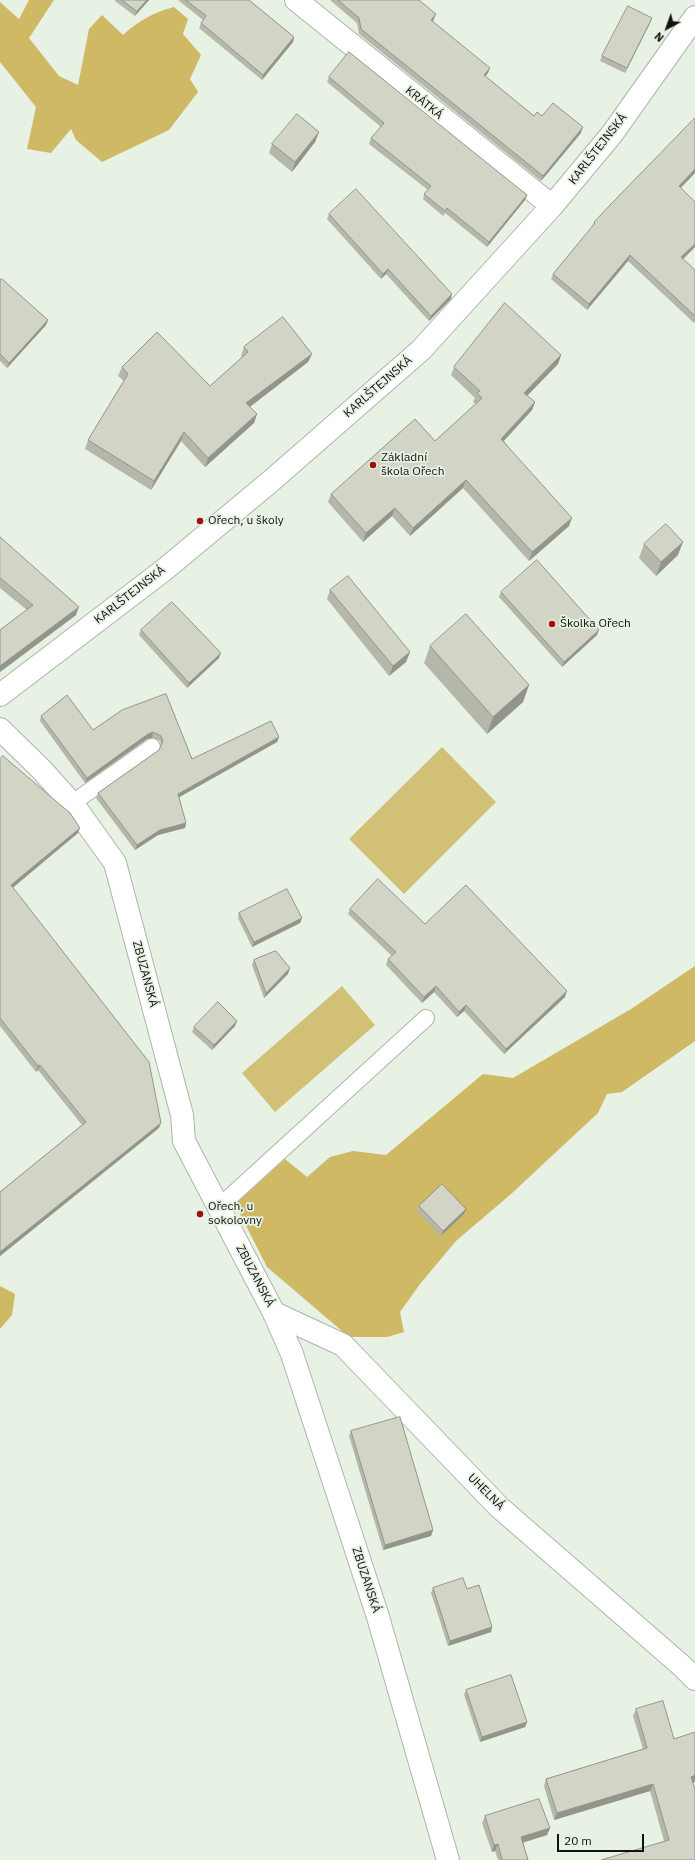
<!DOCTYPE html>
<html>
<head>
<meta charset="utf-8">
<style>
  body { margin:0 }
  #map { position:relative; width:695px; height:1860px; overflow:hidden; background:#e7f1e4; font-family:"IBM Plex Sans",sans-serif }
  canvas { display:block }
  .north { position:absolute; left:647px; top:8px; width:40px; height:40px; -webkit-text-stroke:3px #e7f1e4; paint-order:stroke; rotate:221deg; font-size:11px; font-weight:700; line-height:16px; text-align:center; color:#10130f }
  .north::after { content:''; display:block; margin:auto; width:14px; height:18px; background:#10130f; clip-path:polygon(50% 0,100% 100%,50% 72%,0 100%) }
  .scale { position:absolute; left:557px; top:1834px; width:87px; height:18px; box-sizing:border-box; border:2px solid #10130f; border-top:0; padding-left:5px; font-size:12px; line-height:14px; white-space:nowrap; color:#10130f; -webkit-text-stroke:3px #e7f1e4; paint-order:stroke }
</style>
</head>
<body>
<div id="map">
<canvas width="695" height="1860"></canvas>
<div class="north">N</div>
<div class="scale">20 m</div>
</div>
<script>
const c = document.querySelector('canvas').getContext('2d');
c.lineJoin = 'round';
function fillPath(path, color) { c.fillStyle = color; c.fill(path, 'evenodd'); }
function stroke(path, color, width, dash) { c.strokeStyle = color; c.lineWidth = width; c.lineCap = dash ? 'butt' : 'round'; c.setLineDash(dash || []); c.stroke(path); }
function drawText(font, color, halo, rows, align = 'center') {
  c.font = font + ' "IBM Plex Sans",sans-serif'; c.lineWidth = 3.5; c.setLineDash([]); c.textBaseline = 'middle'; c.strokeStyle = halo; c.fillStyle = color; for (const [text, x, y, turn = 0] of rows) {
    c.save(); c.translate(x, y); c.rotate((+turn || 0) * Math.PI / 180); c.textAlign = isNaN(turn) ? turn : align; if (halo) c.strokeText(text, 0, 0); c.fillText(text, 0, 0); c.restore();
  }
}
fillPath(new Path2D(`
  M442,747l54,55 -92,92 -55,-55z
  M342,986l33,39 -100,87 -33,-39z`), '#d3c077');
fillPath(new Path2D(`
  M29,0h25l-25,38 30,38 19,9 11,-56 13,-14 21,20c16,-15 30,-22 51,-28l14,12 -5,15 18,21 -11,24 8,13 -29,38 -67,32 -26,-22 -5,-11 -20,24 -24,-4 9,-42 -36,-45v-60l19,17z
  M695,966v75l-73,51 -15,2 -9,19 -87,81 -55,47 -36,43 -20,28 4,20 -17,5h-38l-82,-70 -32,-63 50,-45 22,18 23,-20 23,-6 33,4 97,-81 30,4 118,-69z
  M0,1286l15,8 -3,21 -12,14z`), '#cfb965');
const service = new Path2D(`
  M81,797l71,-50
  M219,1207l207,-189`);
const minor = new Path2D(`
  M296,0l256,206
  M274,1313l69,32 156,162 183,159 13,13`);
const tertiary = new Path2D(`
  M0,695l164,-125 107,-89 150,-131 131,-144 60,-72 83,-117
  M0,729l42,41 33,37 40,56 67,252 2,26 90,172 18,41 86,263 70,243`);
stroke(service, '#acb6aa', 18);
stroke(minor, '#acb6aa', 24);
stroke(tertiary, '#acb6aa', 24);
stroke(service, '#fff', 16);
stroke(minor, '#fff', 22);
stroke(tertiary, '#fff', 22);
fillPath(new Path2D(`
  M115,0h34l-14,16 -20,-15z
  M178,0h71l45,37 -1,5 -31,38 -63,-52 2,-5 2,-3z
  M330,0h89l15,19 -1,2 55,52 -3,3 49,40h8l39,17 -40,48 -182,-147 -2,-11z
  M652,18l-2,5 -25,50 -25,-12 2,-5z
  M329,77l198,118 -2,5 -38,47 -42,-34 -2,3 -20,-17 1,-5 4,-4 -59,-46 2,-6 10,-11 -54,-45z
  M319,132l-4,10 -23,30 -23,-19 3,-9z
  M681,188l14,14v45l-12,12 12,11v52l-1,1 -66,-62 -41,49 -36,-31 2,-5 40,-48 1,-4z
  M329,214l122,85 -22,22 -43,-47 -5,5 -54,-60z
  M0,280l48,40 -2,5 -39,43 -7,-7z
  M244,347l68,7 -4,8 -58,45 7,7 -3,9 -49,44 -24,-26 -30,49 -66,-41 3,-9 36,-59 -6,-5 4,-9 88,19 32,-29 -1,-1z
  M561,355l-3,9 -31,32 8,6 -3,8 -28,31 65,85 -40,35 -66,-73 -53,48 -18,-20 -29,26 -35,-40 3,-8 104,-53 41,-37 -3,-2 2,-4 -24,-23 3,-8z
  M0,537l76,78 -76,57v-42l27,-20 -27,-22z
  M644,544l34,11 -22,21 -17,-18z
  M330,590l80,62 -4,10 -17,14 -62,-77z
  M501,592l96,43 -35,32 -63,-70z
  M141,630l78,28 -32,30 -48,-53z
  M430,646l99,39 -6,17 -36,32 -63,-71z
  M166,694l26,65 87,-22 -2,5 -98,55 7,26 -1,5 -27,7 -23,15 -39,-52 2,-5 61,-43 2,-4 -1,-5 -8,-3 -5,1 -62,44 -45,-62 1,-5 52,14z
  M0,759l78,74 -66,54 147,241 -159,128v-64l82,-67 -44,-55 -2,2 -36,-46z
  M350,909l75,15 140,73 -61,57 -40,-43 -7,6 -23,-25 -12,11 -36,-38 2,-6 4,-3 -44,-42z
  M239,913l63,5 -2,5 -48,24 -14,-29z
  M254,960l34,14 -24,24 -12,-33z
  M235,1026l-23,24 -20,-18 2,-5z
  M419,1206l45,8 -23,22 -24,-25z
  M351,1431l82,99 -2,6 -48,14 -34,-114z
  M433,1588l34,1 25,38 -1,5 -43,14 -17,-53z
  M466,1690l61,32 -2,5 -45,15 -16,-47z
  M636,1709l38,30 21,-7v50h-2l2,78 -31,-19 -14,-50 -96,29 -10,-34 2,-7 97,-30 -10,-33z
  M485,1816l65,12 -3,7 -24,7 5,18h-30l-3,-9 -3,1 -10,-29z`), '#b5b7aa');
fillPath(new Path2D(`
  M147,0h2l-14,16 2,-5z
  M436,14l-2,5 -5,6 2,-5z
  M652,18l-2,5 -25,50 2,-5z
  M294,37l-1,5 -31,38 1,-5z
  M490,68l-2,5 -6,8 2,-6z
  M583,127l-2,6 -40,48 2,-5z
  M319,132l-4,10 -23,30 3,-10z
  M695,169v4l-18,19 2,-6z
  M527,195l-2,5 -38,47 2,-5z
  M695,244v3l-16,16 2,-6z
  M630,255l-2,6 -41,49 2,-6z
  M388,269l-2,5 -5,5 2,-5z
  M452,294l-1,5 -22,22 2,-5z
  M48,320l-2,5 -39,43 2,-5z
  M312,354l-4,8 -65,50 3,-9z
  M561,355l-3,9 -37,38 3,-9z
  M535,402l-3,8 -34,37 3,-8z
  M257,414l-3,9 -49,44 3,-9z
  M184,432l-3,9 -30,49 3,-9z
  M466,480l-3,8 -53,48 3,-8z
  M395,508l-3,8 -29,26 3,-9z
  M572,518l-3,8 -40,35 3,-9z
  M683,542l-5,13 -22,21 5,-14z
  M79,607l-3,8 -76,57v-6z
  M599,630l-2,5 -35,32 2,-5z
  M410,652l-4,10 -17,14 4,-10z
  M221,653l-2,5 -32,30 2,-5z
  M529,685l-6,17 -36,32 6,-17z
  M153,732l-1,6 -5,1 -62,44 2,-5 61,-44z
  M279,737l-2,5 -101,57 2,-5z
  M186,823l-1,5 -27,7 -23,15 2,-5 23,-15z
  M80,828l-2,5 -69,58 2,-6z
  M302,918l-2,5 -48,24 2,-5z
  M290,968l-2,6 -24,24 2,-5z
  M436,986l-2,6 -12,11 2,-6z
  M567,991l-2,6 -61,57 2,-5z
  M466,1005l-2,6 -7,6 2,-5z
  M237,1021l-2,5 -23,24 2,-5z
  M40,1065l-2,5 -2,2 2,-6z
  M161,1123l-2,5 -159,128v-4z
  M466,1209l-2,5 -23,22 2,-5z
  M433,1530l-2,6 -48,14 2,-5z
  M492,1627l-1,5 -43,14 2,-5z
  M527,1722l-2,5 -45,15 2,-5z
  M695,1775v7l-7,2 3,-7z
  M653,1784l-3,7 -96,29 3,-7z
  M550,1828l-3,7 -28,9 2,-7z
  M498,1844l-3,7 -3,1 2,-7z`), '#93958b');
const building = new Path2D(`
  M122,0h25l-10,11z
  M186,0h63l45,37 -31,38 -62,-52 5,-7z
  M338,0h81l17,14 -5,6 59,48 -6,7 50,41 3,-4 5,4 11,-13 30,24 -40,49 -182,-147 -2,-11z
  M628,6l24,12 -25,50 -25,-12z
  M349,52l178,143 -38,47 -42,-34 -2,3 -21,-17 7,-8 -60,-48 13,-15 -55,-46z
  M297,114l22,18 -24,30 -23,-18z
  M695,118v51l-16,17 16,16v42l-14,13 14,13v46l-65,-61 -41,49 -36,-30 42,-51 -1,-1 18,-19z
  M356,189l96,105 -21,22 -43,-47 -5,5 -54,-60z
  M2,279l46,41 -39,43 -9,-9v-74z
  M505,303l56,52 -37,38 11,9 -34,37 71,79 -40,34 -66,-72 -53,48 -18,-20 -29,25 -35,-39 84,-75 20,22 47,-43 -5,-5 3,-2 -26,-24z
  M283,317l29,37 -66,49 11,11 -49,44 -24,-26 -30,49 -66,-41 40,-66 -6,-7 35,-35 53,54 38,-34 -4,-5z
  M666,524l17,18 -22,20 -17,-18z
  M0,537l79,70 -79,59v-36l33,-25 -33,-27z
  M537,560l62,70 -35,32 -63,-70z
  M348,576l62,76 -17,14 -63,-76z
  M172,602l49,51 -32,30 -48,-53z
  M466,614l63,71 -36,32 -63,-71z
  M166,694l26,65 79,-38 8,16 -101,57 8,29 -26,7 -23,15 -39,-52 61,-43 4,-9 -2,-5 -8,-4 -5,2 -61,44 -46,-62 26,-21 26,35 29,-20z
  M3,756l67,57 10,15 -69,57 138,177 12,61 -161,129v-60l86,-70 -46,-57 -2,1 -38,-48v-259z
  M378,879l47,45 41,-39 101,106 -61,58 -40,-44 -7,7 -23,-26 -12,11 -36,-38 8,-7 -46,-43z
  M287,889l15,29 -48,24 -15,-29z
  M276,951l14,17 -24,25 -12,-33z
  M218,1002l19,19 -23,24 -20,-18z
  M442,1184l24,25 -23,22 -24,-25z
  M400,1417l33,113 -48,15 -34,-114z
  M463,1578l4,11 12,-4 13,42 -42,14 -17,-53z
  M511,1675l16,47 -45,15 -16,-47z
  M663,1701l11,38 21,-7v43l-4,2 4,12v71h-94l68,-20 -16,-56 -96,29 -11,-34 101,-31 -11,-39z
  M539,1799l11,29 -29,9 7,23h-26l-4,-16 -4,1 -9,-29z`);
fillPath(building, '#d2d5c6');
stroke(building, '#93958b', 1);
for (const [x, y, r, color] of [
  [373,465,4,"#a40e0a"],
  [200,521,4,"#a40e0a"],
  [552,624,4,"#a40e0a"],
  [200,1214,4,"#a40e0a"]
]) { const dot = new Path2D(); dot.arc(x, y, r, 0, 2 * Math.PI); c.fillStyle = color; c.fill(dot); stroke(dot, '#e7f1e4', 1.5); }
drawText('12px', '#10130f', '#e7f1e4', [
  ["KRÁTKÁ",424,103,39],
  ["KARLŠTEJNSKÁ",598,149,-52],
  ["KARLŠTEJNSKÁ",378,387,-41],
  ["KARLŠTEJNSKÁ",130,595,-38],
  ["ZBUZANSKÁ",145,974,75],
  ["ZBUZANSKÁ",255,1276,62],
  ["UHELNÁ",486,1492,45],
  ["ZBUZANSKÁ",366,1580,72]
]);
drawText('12px', '#10130f', '#e7f1e4', [
  ["Základní",381,458],
  ["škola Ořech",381,472],
  ["Ořech, u školy",208,521],
  ["Školka Ořech",560,624],
  ["Ořech, u",208,1207],
  ["sokolovny",208,1221]
], 'left');
</script>
</body>
</html>
